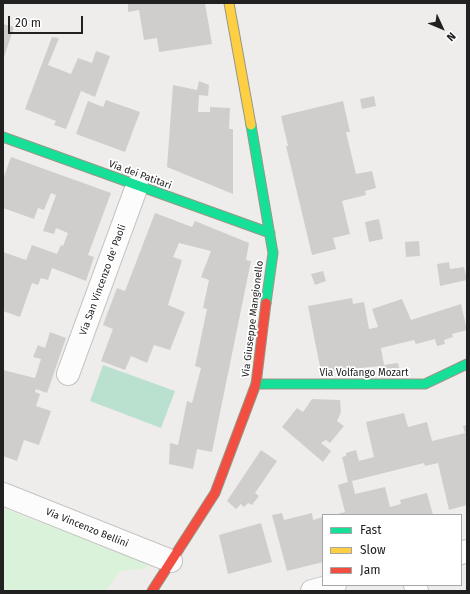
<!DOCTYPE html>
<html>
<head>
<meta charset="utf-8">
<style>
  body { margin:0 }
  #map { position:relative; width:470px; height:594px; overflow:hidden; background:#efedeb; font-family:"Fira Sans",sans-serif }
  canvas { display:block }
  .frame { position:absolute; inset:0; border:4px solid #212121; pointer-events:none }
  .legend { position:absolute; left:322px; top:514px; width:140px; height:72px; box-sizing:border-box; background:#fff; border:1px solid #a6a6a6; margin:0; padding:5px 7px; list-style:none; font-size:12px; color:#212121 }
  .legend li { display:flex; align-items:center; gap:8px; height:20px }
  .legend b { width:20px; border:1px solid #a6a6a6 }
  .north { position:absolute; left:422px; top:8px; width:40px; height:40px; -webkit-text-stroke:3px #fff; paint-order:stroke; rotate:134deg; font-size:11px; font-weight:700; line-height:16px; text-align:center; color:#212121 }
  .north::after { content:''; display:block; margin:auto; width:14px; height:18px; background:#212121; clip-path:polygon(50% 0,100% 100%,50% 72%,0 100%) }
  .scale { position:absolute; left:8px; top:16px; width:75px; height:18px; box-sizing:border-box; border:2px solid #212121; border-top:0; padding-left:5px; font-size:12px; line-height:14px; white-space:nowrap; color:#212121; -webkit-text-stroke:3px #fff; paint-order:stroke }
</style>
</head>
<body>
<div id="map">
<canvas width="470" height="594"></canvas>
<div class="frame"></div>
<ul class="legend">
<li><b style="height:5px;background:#16e098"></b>Fast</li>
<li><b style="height:5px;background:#ffcf43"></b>Slow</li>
<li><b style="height:5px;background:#f24e42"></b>Jam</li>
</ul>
<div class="north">N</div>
<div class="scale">20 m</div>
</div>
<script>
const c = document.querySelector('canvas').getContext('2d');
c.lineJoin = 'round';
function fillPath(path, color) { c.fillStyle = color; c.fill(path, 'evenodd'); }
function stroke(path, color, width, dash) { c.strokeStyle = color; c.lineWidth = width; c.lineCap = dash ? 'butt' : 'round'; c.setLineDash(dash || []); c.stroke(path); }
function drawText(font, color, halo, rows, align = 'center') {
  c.font = font + ' "Fira Sans",sans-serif'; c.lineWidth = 3.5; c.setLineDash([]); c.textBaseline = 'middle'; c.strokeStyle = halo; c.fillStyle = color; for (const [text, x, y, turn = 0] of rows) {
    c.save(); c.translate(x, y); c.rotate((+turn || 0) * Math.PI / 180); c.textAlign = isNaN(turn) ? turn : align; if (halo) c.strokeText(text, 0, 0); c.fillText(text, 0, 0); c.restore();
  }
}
fillPath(new Path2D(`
  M3,508l142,54 3,4 -5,3 -23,2 -14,20h-103z`), '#dbf2da');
fillPath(new Path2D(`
  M103,365l72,26 -14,37 -71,-27z`), '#bae1d0');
fillPath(new Path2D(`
  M128,3h77l7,41 -53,8 -2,-14 -13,2 -5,-30 -11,2z
  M3,24l11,3 -11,33z
  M52,37l7,1 -11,27 23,9 7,-16 14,5 4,-12 14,5 -15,41 -14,-6 -15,38 -12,-4 2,-4 -31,-12z
  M199,81l10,4 -1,11 -9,-1 -1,17h12v-5l20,1 -1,21h4v65l-66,-27 6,-82 24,5z
  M374,96l2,10 -14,3 -2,-10z
  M106,100l34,12 -15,40 -49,-18 12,-33 15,6z
  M343,101l7,31h-4l10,42 16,-3 4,17 -11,3 1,4 -24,6 8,33 -17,4 3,11 -24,6 -26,-109h2l-7,-30z
  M11,157l100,36 -23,62 6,2 -8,24 -34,-13 -4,12 -7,-2 -3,7 -6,-2 -12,34 -17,-6v-59l23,8 6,-15 25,9 4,-9 2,1 5,-13 -12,-5 -2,6 -11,-3 13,-36 -5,-2 -7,17 -6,-2 -4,11 -31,-11v-29z
  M155,213l37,14 3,-6 54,22 -3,17 5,1 -39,191 -15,-3 -4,20 -24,-5 1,-21 8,2 9,-44 5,2 9,-35 -6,-2 12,-57 -4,-1 6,-28 -8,-3 10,-26 -32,-8 -6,14 9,3 -14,45 17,7 -15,38 -16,-5 -7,18 -16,-7 -6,14 -24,-9 12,-32 -10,-4 14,-37 8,3z
  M379,219l4,20 -14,3 -4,-20z
  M419,241l1,15 -14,1 -1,-15z
  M449,262l1,7 14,-2 3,13 -27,6 -3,-22z
  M323,271l3,10 -11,4 -4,-11z
  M352,298l1,6 11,-2 5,27 9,-2 -6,-18 30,-10 9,21 50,-16 6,26 -15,4 1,3 -9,3 1,4 -8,2 -2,-7 -19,5 -2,-4 -33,8 3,17 14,-2 3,12 -18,3 -2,-12 -60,6 -13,-66z
  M50,332l16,6 -19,55 -11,-4 -1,3 5,2 -4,12 15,5 -12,34 -15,-5 -7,21 -14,-5v-86l32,8 6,-19 -8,-2 5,-12 7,3z
  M312,399l28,1 1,12 -4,9 7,5 -14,17 -4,-3 -5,3 10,8 -8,11 -41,-35 15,-19 6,4z
  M404,413l4,14 19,-5 5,19 33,-8 -2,-7 4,-1v80l-18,5 -11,-47 -13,3 -1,-3 -72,18 3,13 30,-7 5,20 11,-3 -1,-4 27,-7 6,22h-99l11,-3 -7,-27 10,-3 -6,-25 4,-1v-3l10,-3 3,11 15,-4 -8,-35z
  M261,450l16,11 -22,32 4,3 -7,9 -4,-2 -4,4 -3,-3 -5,5 -9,-8z
  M282,513l2,7 28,-7 1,7 10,-3v45l-36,9 -15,-56z
  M261,523l11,39 -44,12 -9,-39z`), '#d0cecc');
const street = new Path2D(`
  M68,374l69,-188
  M3,494l168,67
  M461,553l6,-2
  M415,585l2,6
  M312,591l23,-6`);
const fast = new Path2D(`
  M251,125l22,128 -7,50
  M3,137l267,96
  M256,384h169l42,-20`);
const slow = new Path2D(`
  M229,3l22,122`);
const jam = new Path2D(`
  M152,591l63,-98 41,-109 10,-81`);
stroke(street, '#c5c4c3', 24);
stroke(fast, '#979884', 11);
stroke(slow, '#979884', 11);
stroke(jam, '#979884', 11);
stroke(street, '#fdfcfc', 22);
stroke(fast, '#16e098', 9);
stroke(slow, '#ffcf43', 9);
stroke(jam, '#f24e42', 9);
drawText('10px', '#212121', '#fff', [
  ["Via dei Patitari",140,175,20],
  ["Via San Vincenzo de' Paoli",103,280,-70],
  ["Via Giuseppe Mangionello",253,319,-83],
  ["Via Volfango Mozart",364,373],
  ["Via Vincenzo Bellini",87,528,22]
]);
</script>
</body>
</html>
